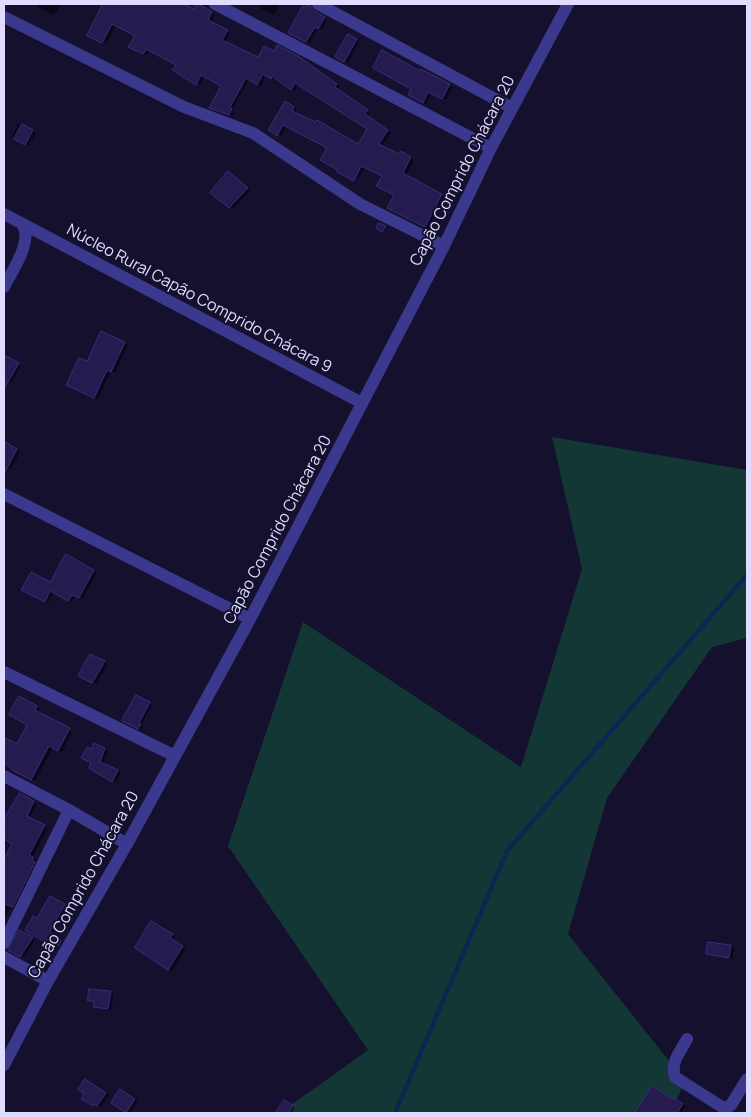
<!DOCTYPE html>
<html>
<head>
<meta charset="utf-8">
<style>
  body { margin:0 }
  #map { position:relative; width:751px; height:1117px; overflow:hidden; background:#14102d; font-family:Manrope,sans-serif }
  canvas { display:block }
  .frame { position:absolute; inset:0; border:5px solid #dfdcff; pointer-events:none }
</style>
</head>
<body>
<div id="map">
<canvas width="751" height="1117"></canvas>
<div class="frame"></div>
</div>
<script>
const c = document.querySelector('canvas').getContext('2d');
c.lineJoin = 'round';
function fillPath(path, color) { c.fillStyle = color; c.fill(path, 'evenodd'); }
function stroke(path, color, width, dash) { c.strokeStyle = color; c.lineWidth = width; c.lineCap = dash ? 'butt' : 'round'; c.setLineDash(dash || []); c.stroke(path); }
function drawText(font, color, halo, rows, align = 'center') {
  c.font = font + ' Manrope,sans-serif'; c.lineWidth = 4; c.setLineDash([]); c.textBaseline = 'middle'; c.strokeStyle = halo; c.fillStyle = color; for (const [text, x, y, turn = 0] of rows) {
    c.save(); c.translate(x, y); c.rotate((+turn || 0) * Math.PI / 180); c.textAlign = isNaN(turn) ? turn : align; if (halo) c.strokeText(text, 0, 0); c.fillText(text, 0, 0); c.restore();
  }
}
fillPath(new Path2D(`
  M552,437l195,33v168l-35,9 -105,151 -39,136 117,147 -14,32h-391l88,-63 -140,-204 75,-224 218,145 61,-198z`), '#133735');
fillPath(new Path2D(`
  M40,4h21l-7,12 -16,-9z
  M105,4h76l13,7 3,-6 18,10 -4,8 19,10 -5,10 33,16 16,-6 27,7 39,26 -2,3 32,24 -3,4 24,16 -9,13 17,9 2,-3 13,8 -8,16 38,21 -15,31 -41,-20 8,-13 -13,-19 -18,-9 -8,14 -19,-9 1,-3 -11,-22 -41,-21 -6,10 -11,-6 15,-27 11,6 -2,4 64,33 10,-17 -70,-45 -3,7 -19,-13 -1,2 -9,-5 -5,11 -12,-7 -17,31 3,2 -3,4 -18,-7 8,-23 -17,-10 -5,9 -26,-15 4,-5 -28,-15 -3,5 -17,-9 6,-11 -20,-10 -10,19 -17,-9z
  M256,4h24l-6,11 -13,-6 1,-2z
  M305,5l22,15 -5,10 -4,-2 -8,15 -20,-10z
  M348,36l11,6 -11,21 -11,-6z
  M422,70l31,17 -7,13 -14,-8 -6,12 -17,-9z
  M19,123l17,10 -8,13 -16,-9z
  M229,172l21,18 -17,19 -21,-17z
  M102,333l26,12 -13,28 -4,-2 -13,28 -27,-13 17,-23z
  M6,358l15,8 -10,17 -7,-4v-16z
  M4,443l16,9 -9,17 -7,-4z
  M66,556l31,17 -15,26 -6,-4 -4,7 -18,-10 -6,11 -25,-14 28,-5z
  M91,655l17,9 -12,20 -16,-8z
  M136,697l16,8 -11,20 3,2 -2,3 -18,-9z
  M20,698l20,11 -2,4 34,19 -10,20 -9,-5 -18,34 -20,-11 -11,-9v-23l14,8 11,-22z
  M95,744l13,7 -5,13 18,9 -5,9 -21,-11 -4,-21z
  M20,795l17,9 -8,15 19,9 -16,30 4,2 -1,3 3,2 -22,43 -5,-2 -7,14v-59l10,-18 -10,-5v-10z
  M50,897l18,10 -16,27 12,10 -2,3 -14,-7 -1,1 -20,-11 11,-10z
  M152,922l23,14 -3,5 14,8 -14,22 -35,-23z
  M20,932l15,8 -11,17 -14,-7z
  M730,946l4,2 -2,11 -24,-5z
  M110,992l4,2 -3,16 -13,-2 -4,-1 1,-5 -6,-2z
  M85,1081l24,14 -8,12 -3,-2 -1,2 -14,-9 3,-5z
  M652,1088l21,13 1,-2 12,7 -5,7h-45z
  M121,1090l17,11 -8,12 -4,-1z
  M284,1101l11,7 -3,5h-7l-6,-3z`), '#0007');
stroke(new Path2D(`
  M395,1113l112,-262 240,-276`), '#0a2651', 4.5);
const building = new Path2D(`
  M103,4h81l10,5 2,-5h3l13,8 -4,8 20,10 -6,10 36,17 6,-11 10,5 3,-6 21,11 39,28 -2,3 33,23 -3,4 23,16 -9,14 20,10 2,-3 10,6 -8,16 39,21 -17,33 -38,-19 7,-13 -18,-9 6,-10 -21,-10 -7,15 -17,-9 1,-2 -18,-10 7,-12 -44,-23 -6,11 -9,-6 17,-29 9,6 -2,4 24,11 1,-2 41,24 9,-15 -72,-46 -4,7 -19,-14 -1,3 -8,-5 -6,11 -11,-7 -16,29 2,2 -3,6 -20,-7 12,-22 -20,-11 -5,10 -24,-15 4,-5 -30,-16 -3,5 -15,-7 7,-11 -23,-12 -10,19 -15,-7z
  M304,4l6,2 4,5 11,6 -7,12 -3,-2 -9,15 -18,-9z
  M348,34l9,5 -13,23 -9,-5z
  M382,50l38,21 1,-2 29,15 -8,15 -14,-7 -5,11 -15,-8 3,-6 -38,-21z
  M22,124l11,6 -8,15 -11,-6z
  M228,171l20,17 -19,20 -19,-15z
  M379,223l7,3 -4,6 -6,-4z
  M101,331l24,11 -14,30 -4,-2 -13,28 -28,-13 13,-27 8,3z
  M4,355l15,8 -15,26z
  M4,441l13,8 -13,25z
  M66,554l28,16 -15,28 -7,-3 -4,6 -18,-10 -5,11 -24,-12 10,-18 19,10z
  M90,654l15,7 -13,22 -14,-7z
  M136,695l14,7 -11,21 2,1 -3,5 -16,-8z
  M19,696l18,10 -2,4 35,18 -12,23 -9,-5 -18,34 -17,-9 -10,-9v-25l13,7 10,-19 -18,-10z
  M94,743l11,5 -5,14 18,8 -6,12 -17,-10 -6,-4 2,-5 -10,-5 6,-11 4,2z
  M20,793l14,8 -7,15 18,9 -16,30 4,2 -1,3 3,2 -22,45 -9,-3v-45l8,-15 -8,-5v-20z
  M50,896l15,8 -15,27 11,10 -2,5 -15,-7 -1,2 -18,-11 8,-14 4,2z
  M151,921l22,13 -3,4 13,8 -15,24 -33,-22z
  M19,930l14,7 -13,20 -12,-7z
  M708,942l23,3 -2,13 -23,-4z
  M89,989l22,2 -3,18 -15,-2 1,-6h-6z
  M85,1079l21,14 -9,13 -3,-2 -1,2 -12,-7 3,-6 -6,-3z
  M652,1086l20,13 2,-1 9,6 -6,9h-42z
  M120,1089l15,10 -9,14 -15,-10z
  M284,1100l9,5 -5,8h-12z`);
fillPath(building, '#251b4f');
stroke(building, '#3a2c7c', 1);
stroke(new Path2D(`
  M215,4l276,144
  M318,4l194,104
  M4,17l180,90 69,26 107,71 84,42
  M4,214l358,189
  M4,287c8,-16 30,-47 18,-63
  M4,494l246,125
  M4,672l171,84
  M4,776l65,34 58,34
  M4,943l65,-133
  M4,957l44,24
  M687,1039c-7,13 -17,24 -12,38l47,30 5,1 4,-3 16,-26
  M4,1065l44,-84 79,-137 123,-225 194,-373 47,-98 77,-144`), '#3b398e', 12);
drawText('16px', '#dfdcff', '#14102d', [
  ["Capão Comprido Chácara 20",463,171,-63],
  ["Núcleo Rural Capão Comprido Chácara 9",199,299,28],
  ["Capão Comprido Chácara 20",278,530,-62],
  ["Capão Comprido Chácara 20",84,885,-61]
]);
</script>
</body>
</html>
